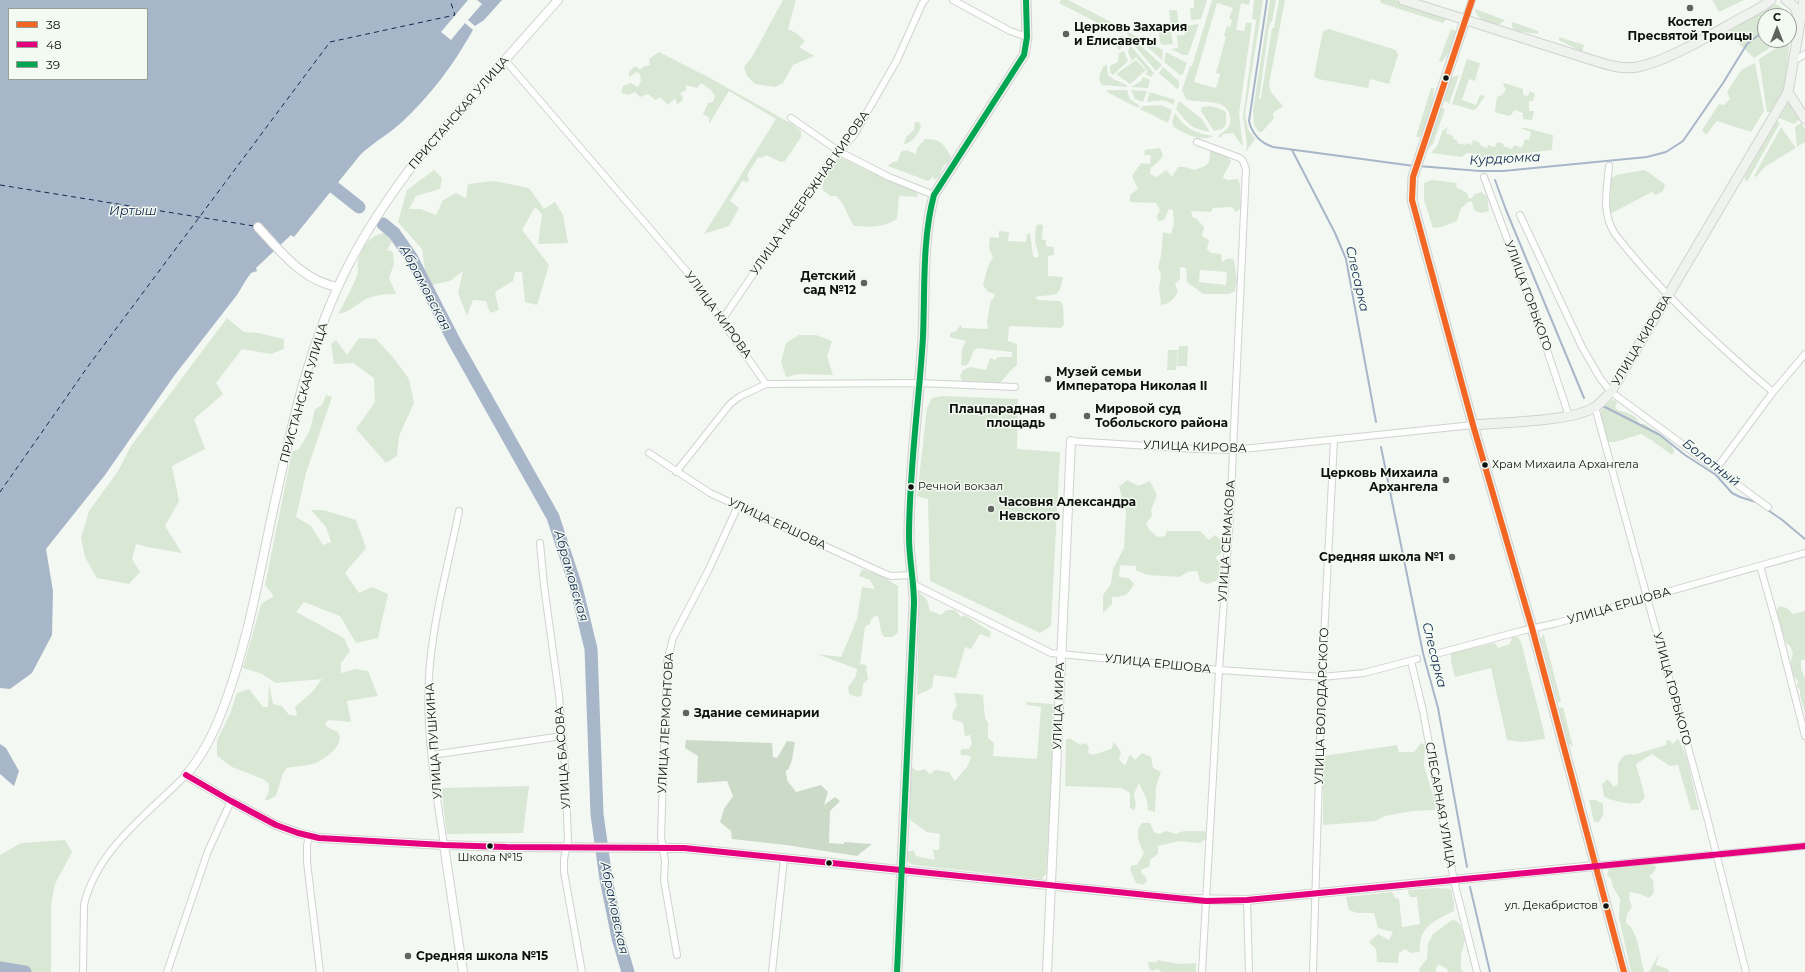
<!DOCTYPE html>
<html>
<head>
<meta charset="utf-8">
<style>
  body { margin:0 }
  #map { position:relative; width:1805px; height:972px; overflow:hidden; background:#f4f8f3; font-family:Montserrat,sans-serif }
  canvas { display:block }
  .legend { position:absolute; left:8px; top:8px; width:140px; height:72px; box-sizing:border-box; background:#f3faf1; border:1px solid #989d96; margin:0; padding:5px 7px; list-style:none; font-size:12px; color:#0f110e }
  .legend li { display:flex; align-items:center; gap:8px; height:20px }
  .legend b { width:20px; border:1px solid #989d96 }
  .north { position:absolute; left:1757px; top:8px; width:40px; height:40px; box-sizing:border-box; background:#f3faf1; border:1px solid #989d96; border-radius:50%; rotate:0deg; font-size:11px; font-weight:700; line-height:16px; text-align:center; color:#0f110e }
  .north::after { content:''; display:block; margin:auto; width:14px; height:18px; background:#5f625e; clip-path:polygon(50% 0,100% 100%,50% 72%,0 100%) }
</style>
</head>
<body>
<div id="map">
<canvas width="1805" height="972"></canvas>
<ul class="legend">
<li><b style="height:5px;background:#f26522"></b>38</li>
<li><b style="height:5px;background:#e5007d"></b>48</li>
<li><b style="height:5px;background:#00a651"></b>39</li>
</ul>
<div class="north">С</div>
</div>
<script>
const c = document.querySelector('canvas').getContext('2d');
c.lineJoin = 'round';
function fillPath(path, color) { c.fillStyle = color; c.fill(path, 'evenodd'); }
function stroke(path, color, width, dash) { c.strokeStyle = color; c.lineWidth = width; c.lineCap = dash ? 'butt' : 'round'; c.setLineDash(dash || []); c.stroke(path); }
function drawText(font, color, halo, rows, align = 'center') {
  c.font = font + ' Montserrat,sans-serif'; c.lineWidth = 3; c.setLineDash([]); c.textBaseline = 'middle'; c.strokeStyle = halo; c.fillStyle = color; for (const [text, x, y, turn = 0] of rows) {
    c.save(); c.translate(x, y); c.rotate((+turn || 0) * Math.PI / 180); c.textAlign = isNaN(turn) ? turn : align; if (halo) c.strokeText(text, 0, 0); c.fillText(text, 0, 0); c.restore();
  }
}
fillPath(new Path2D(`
  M783,0h13l-8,29 8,4 9,8 -6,6 15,9 -21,9 -10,18 -8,4 -20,-3 -8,-8 -3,-9 8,-10z
  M1061,0h7l45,23 -3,6 -51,-26z
  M1194,0h13l-6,19 -10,1 -1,-12h4z
  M1212,0h38l-1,5 -8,-2 -5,27 8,1 2,-8h6l-13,91 4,33 -10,-14 -9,1 -4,4 -2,-2c8,-6 15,-10 12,-20 -4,-20 -30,-11 -44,-17l-4,-9 8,-24h2zM1217,3l16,5 -4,10 3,2 -2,7 -3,-1 -3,10 2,1 -10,36 4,1 -4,14 -22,-6z
  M1254,0h9l-18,115 3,14 7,10 -9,13 1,-8 -4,-28 13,-96 -4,-1z
  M1270,0h6l-4,21 -3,5 -10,73 2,-1 11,-70h2l5,-28h6l-16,84 2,8 12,14 -10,7 1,5 -12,14h-3l-5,-7 -1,-14z
  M1380,0h15l50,15v6l-2,2 -62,-20z
  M1712,0h32l-25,12z
  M1776,4l6,4 4,8h-21v24h17l-28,18 -18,-17 -6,-12z
  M1475,9l30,11 -6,5c-10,-3 -22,-4 -24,-16z
  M1169,10h8l2,15 -8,1z
  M1512,22l26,9v3l-22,-3 -4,-4z
  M1199,24l-11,31h-5l-12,-6 7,-1 -1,-13h8l-1,-9z
  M1329,29l67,21 2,5 -9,29 -19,-5 -2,9 -50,-9 -4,-3 9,-45z
  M1451,29l5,2 -6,19 -8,12 -3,-1z
  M1128,32l35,18 -1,10 -19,-17 -11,-2 -5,-7z
  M1171,32l2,12 -10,1 -3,-2 -1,-10z
  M1120,36h4l4,7 -9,7 -4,-6z
  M1559,37l25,8 -2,7 -23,-12z
  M1790,39c-4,24 -2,55 -19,73h-4l-8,-53z
  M1133,44l8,2 21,19 -6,6z
  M1130,45l24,28 -3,4 -6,-3 2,-2v-2l-11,-13 -4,4 -4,-9z
  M1124,51l4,10 -15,14 -3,-3v-6l8,-4 1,-9z
  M659,52l51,26 82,46 9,7v6l-16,24 -4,1 -15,-7 -4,3 -4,-1 -11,18 2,5 -1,2 -6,-1 -12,20 9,7 -10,18 -25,8 72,-115 -47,-28 -20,33v-6l-6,-4 5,-11 5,-1 2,-6 -4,-6 -10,-7 -4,5 -11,-3v5l-6,3 3,4 -1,4 -5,3 -2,-6 -7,7 -8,-8 -5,3 -7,-6 -8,3 -5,-5 -6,3 -8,-2 2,-7 8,-3 7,4 3,-6 -1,-7 -3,-2 -8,5v-5l6,-6 5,3 5,-3 5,-1 -1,-6z
  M1166,52l21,11 -4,11 -3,1 -16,-13z
  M1467,59l13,4 -5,18 -6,-2 -7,21 14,5 4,-10 5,1 -9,13 -3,1 -21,-6z
  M1136,60l10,10 -16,14 -14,-10z
  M1755,63l9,48 -13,21 -34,-11 -11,14 -4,-5 17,-26 5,1 6,-6 -3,-7 14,-22z
  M1107,65l1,10 5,4 14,6v2l-25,-2c-5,-7 -2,-12 2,-19z
  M1163,67l16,14v6l-2,2 -18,-16z
  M1459,75l-10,29 -5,-4 -1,-3 7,-19z
  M1143,77l7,3 -2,8 -17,-1 10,-6z
  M1504,83l19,6v6l5,1 2,-5 5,3 -2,7h-4v10h5l-2,9 -9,-1v-6l-8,-3 -5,6 -13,-3 -2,-2 2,-14 5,-2 4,-6 -3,-4z
  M1431,88h3l-2,17 -10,29 -2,3h-4z
  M1108,90h19l3,9 10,7 -2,2 -31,-16z
  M1131,90l16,1 -4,11 -8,-3z
  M1150,92l25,8 -2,5c-8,-7 -17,-4 -26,-3z
  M1179,101l23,18 8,13c-21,-4 -21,-8 -34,-23z
  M1788,103l3,1 9,15 -6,5 -15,-6z
  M1161,105l11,5 -4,13 -28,-14 3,-3z
  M1210,106l8,2 8,4v13l-4,4 -8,2 -13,-20 1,-4z
  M1442,108l3,1 -12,35 -6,6 11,-38z
  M1175,113c9,15 21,21 39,23 -14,6 -29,-2 -40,-9l-2,-6z
  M1777,121l3,2 -32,57 -3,1v-5z
  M915,122h4l2,5c-3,7 -8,16 -17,17l2,-7 8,-7z
  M1801,123l4,6v13l-8,5 -2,-20z
  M1448,127l-2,6 7,3v3l4,1v3l8,2 1,-2 6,2 1,-5 7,3v2l7,3 1,-3 7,2 2,-5 7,2 -1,2 9,3 2,-4 8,3 3,-9 4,1 2,-8 -11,-4h6l27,7 -1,15 -69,8 -5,-4 -11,-1 -5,4 -31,-4 6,-7 6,-16z
  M1781,127l15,21 -30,18 -10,11 -2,-1z
  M925,139c16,0 19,5 26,18l-3,6 -4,2 -5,12 -4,3 -2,-3 -5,4 -40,-15 5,-4h4l4,-10 5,-2 10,4 1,-6z
  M1160,148l3,7 -3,5 -9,8 -1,6 7,3 9,-7 6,7 6,-10h7l9,3c14,-5 16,-4 16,-19l15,3 6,7c-2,7 -6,10 -8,17l5,2 10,-1 2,5 1,24 -5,4 -4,-5 -19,1 -2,4 -20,-1 2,7h3l8,9 -2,9 7,4 -2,9 4,4 10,1 1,8 7,-4 5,2 3,21 -2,10 -6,3h-26l-16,-12 -1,-14 -6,-1v12l-5,5 3,8c-5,8 -9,12 -17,13l-2,-17 2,-14 -3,-7 3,-11 2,-24 8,2 3,-10 -1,-14 -4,-1 -5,11 -6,1 -1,-5 3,-6 -4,-7 -26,-1v-7l8,-6 -6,-13 9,-13 9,1 1,-9h-7l1,-5zM1200,270l27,2 -1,13 -27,-3z
  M840,157l24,12 48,20 5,3 1,5 -19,-1 -2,23c-14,9 -26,8 -43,7 -7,-10 -9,-22 -18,-30h-6l-8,-7c1,-12 9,-24 18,-32z
  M434,170l8,8 -2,11 -24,7 -7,13h12l15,6 7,-15 13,-7 10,5 2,-14 26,-3 35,7 15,21 11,-7 8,13 5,28 -30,1 4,-30 -7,-7 -13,23 27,35 -12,40 -12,-3 -3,-30h-7l-2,9 -18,11 4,18 -9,3 -4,-12 -13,-1 -6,16 -9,-23 5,-22 -13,10 -18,4 -7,-14 -3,-22 -24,-27 9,-32z
  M1644,170c8,3 13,10 21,14l-2,7 -7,4 -4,-3 -42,22 1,-35 5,-4z
  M1432,180l25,3 -1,4 11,6 2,6 3,-1 3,-4 6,-2 6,4 2,15 -8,2 -7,-3 -2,-8 -3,-1 -8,7 -4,13 -16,6 -8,1 -9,-28v-17z
  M1039,224l4,1 -1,15h4v6l8,1v8l-6,1v20l15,1c-4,23 -8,16 -28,20l3,3 22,1 3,5 1,19 -3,3 -52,-2 -1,15 9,3v21c-7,5 -11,12 -17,18h-37l-3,-7 3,-6 7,-3 16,3 4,-12 5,2 3,-3h14v-5l-35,-4 -4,4 -4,11 -4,3 -4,-1 1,-16 4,-8 -16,-4v-4l6,-2 5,-6 1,3 26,1 -1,-8 4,-21 2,-1 2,-5 -7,-2 -5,-7 5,-19 5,-9 -4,-9 1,-11 9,1v-7l10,1 -1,9 18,1 1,-8 3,-1 3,23 3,2 3,-2 -4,-15 1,-15z
  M385,233l7,8 -5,9 6,2 1,12 -5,14 7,16c-11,0 -22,1 -32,6 -9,6 -15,12 -26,14 7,-13 14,-25 19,-39 2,-4 0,-8 1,-12 2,-14 12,-29 27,-30z
  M227,318l17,14 14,1 26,6v10l-13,5 -29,-5 -26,34 7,11 -29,25 11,30 -33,17 7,35 -14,25 17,27 -35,-6 -11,-3 -4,15 8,13 -11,12 -32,-6 -12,-21 -4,-19 8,-27 29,-40 13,-25z
  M799,335h17l16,6 -5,15 6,19 -34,-1 -13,3 -5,-15 5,-19z
  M359,338l17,1 16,17 17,23 5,24 -15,33 -2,20 -11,7 -30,-34 19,-27 -1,-24 -21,-15 -19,1 -3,-20 5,-4 11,15z
  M1179,346h9l-1,20h-10z
  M1168,350h10l-2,20h-9z
  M326,395l6,2 -26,76 -10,44 15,9 12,19 8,-3 -5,-15 -15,-17h12l33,10 10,28 -21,25 14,20 13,-6 16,7 -10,44 -22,5 -16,-27 -36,-14 -8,10 48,26 6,13 -9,12v10l15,-4 12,2 10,25 -31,5 4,21 -22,-2 -4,3 2,4 11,5c7,13 -10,24 -20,30 -8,4 -22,4 -31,6l-4,5 -7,23 -8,4h-3l4,-9v-7l-6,-5 -31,-12 -15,-11v-16l13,-26 7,-21 12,-4 14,18h5l1,-23 4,20 9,2 7,9 8,1 -2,-9 18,-16 9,-12 -46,4 -14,-9 -19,-6 18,-64 13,-8 -9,-11 27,-133 7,-3 11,-19 5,-21 7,-4z
  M942,396l76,3 -1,50 43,3 -9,174 -11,7 -110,-52 -2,-82 -11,-3 10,-88 5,-10z
  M1612,400l4,1 1,2 -2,4 4,4c8,0 18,5 21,13h4c11,7 27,13 30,28l-2,3c-11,-7 -19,-15 -31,-21l-26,8h-7l-7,-26v-6z
  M1127,480l11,6 12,-5 7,14 -6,15 1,6 -6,7 4,8 8,6 7,-1 2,-5h33l9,9 6,-5 7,6 -1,13 -6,3 6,8 -1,9 -4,7 -9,3 -7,-3 -3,-10 -10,1 -7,5 -33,-2 -11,-5v-4l-16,-1 -1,12 10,1 5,6c-6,11 -10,13 -22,13v7l-9,9v-18l8,-11 2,-15 11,-21 2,-36 -7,-25z
  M862,569l23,8 6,5 7,4v46l-5,5h-9c-6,-9 -2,-14 -7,-22l-6,4 -1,5 -5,3 -5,37 6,1 2,14 -5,5 -1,11 -5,2 -8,-3 -1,-7 8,-11 1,-7 -40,-15 24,3 16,-38 5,-32 13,2 -5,-9 -11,-4z
  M919,592l8,8 3,11 11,4 5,-5h9l6,7 4,-2 26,17 -1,6 -10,-4 -9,15 -6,-2 -9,31 -22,-3 -2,13 -15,7z
  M1779,606l8,2 6,6 12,-3v49h-4v8l4,11v34l-5,-17v-6l-3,-4 1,-5c-8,-8 -9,-18 -5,-28l-3,-7 -4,-3 -10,-31z
  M1543,634l1,1 17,67h-3l-17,-62z
  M1512,637h6l3,5 23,90 1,7 -23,3 -15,-2 -16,-72 -36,9 -4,-15v-9l44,-10 3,5 12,-4z
  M954,693l24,1 5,1 2,24 3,3v16l6,5 -1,13 44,3 4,-52 -14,-2 -1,-3 26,2 4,3 -10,167 -4,5 -128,-14c-8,-2 -7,-7 -7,-14h7l2,5 19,4 -2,-10h6l1,-16 -13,-2 -17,-12 -1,-3 2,-50 7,4 7,-2 5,5 5,-4 14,2 6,9 12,-14 4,-10 -4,-2 -5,1 -2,-4 2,-3h7l3,-5 -2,-9 -5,1 -2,-13 -11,-4 1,-7 4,-6z
  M1563,707l10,40 -5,-4 -9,-35z
  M1066,739h5l9,6 6,-2 3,5 -1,5 5,2 18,-6 3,-7 7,10 -2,7 6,7 5,-12 5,6 7,-7 9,4 2,11 8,4 -5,15 -1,25 -7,-2 -1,-10 -8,-17 -5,11 2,12 -2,4 -4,-2v-15l-9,-5 -56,-2z
  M1677,739l2,1 8,19 12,51h-8l-13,-45 -8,1 -18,-12 -16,10 9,33 -5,6c-12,2 -25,-2 -36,-6l-2,-13 6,-5 6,8 4,-3v-20l5,-8 7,-2 3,1 33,-10v-4l3,-1 4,4z
  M1421,743l4,1 -1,22 11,36v8l-23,1 -27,5 -10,5 -52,4v-69l74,-11 2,7h15z
  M529,786l-6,47 -76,1 -6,-46z
  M1596,800l7,4v11l-4,7h-5l-5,-22z
  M1142,823h8l4,9 5,2 8,-3 9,3c8,-5 19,-2 29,-3l2,7 -7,5 -21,-2 -21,5v8l-8,6v6l-9,4 1,4 3,2 2,5 -4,4 -7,-2 -6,-14 2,-4h5l7,-12c-5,-10 -10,-21 -2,-30z
  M65,840l7,12 -17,32 -4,21v67h-51v-117l21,-12z
  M1652,864l4,3 -2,5 -5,4 4,4 1,13 -5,5 -9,-4 -10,-2 -1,7 3,8 -5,7 -1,9c12,6 14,35 18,47l-1,2h-12l-12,-54 1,-19 -7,-12 -2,-8 -4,-4 2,-7z
  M1435,888l16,1 3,13v9c-20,10 -36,16 -34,41l-9,1 -6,-4 -6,4 -1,10 -21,-1 -1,-13 -7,-7 9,-8 11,6 4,-8 -15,-4 -4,-15h-17l-8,-3 -3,-13 46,-5 3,6 4,1 3,28 18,-3 -3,-27h-7l-2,-4v-3z
  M1452,920l5,1 3,4 5,15 -4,15v15l3,2h-16l-1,-3 -9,-5 -3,8h-15l-1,-3 8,-10 1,-15 5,-10z
  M1659,954l-3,11 12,4 1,3h-20z
  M1157,960l23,4 16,-1v9h-34l-5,-3 -5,2 -3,-3 -1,-6h9z`), '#d9e7d5');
fillPath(new Path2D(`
  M686,740l86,3 1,14 4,1 10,-17 8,1 -3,18 -4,10h-2v5l1,1v4l9,12 25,-7 7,7 -4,13 11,-8 5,4 -10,10 -1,32 15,1v-2l28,2 -15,12 -71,-11 -54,-6 -1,-8 -11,-9 4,-13 9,-13 -6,-15 -30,2 1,-27 -13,-8z`), '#ccdac8');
fillPath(new Path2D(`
  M0,0h468l-27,32 10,8 14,-17 8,7c-19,34 -42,65 -71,92 -13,12 -28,20 -41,32l-67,83 -3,-2 -35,33 1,3 -6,2 -5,7 -9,15 -63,81 -69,99 -59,74 7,42 -1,44 -20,38 -22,16 -10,-1zM9,9h138v70h-138z
  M477,0h25l-18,20 -9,6 -7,-6 14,-16z
  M0,744l6,4 13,23 -5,15 -14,-12z`), '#a8b6c9');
stroke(new Path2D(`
  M1267,0l-18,121c3,13 12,22 24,26l141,19
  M1292,150l43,83 11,26 30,163
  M1418,166l62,5h23l144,-14 19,-5 17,-11 40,-58 24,-39 18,-14
  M1495,180l11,30 78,188
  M1603,406l57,29 25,20 31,20 16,18 8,4 16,5 25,17 24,20
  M1381,447l42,206 15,55 29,159
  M1470,887l20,85`), '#a8b6c9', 2);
stroke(new Path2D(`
  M321,177l38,30
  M383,224l11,9 17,24 43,84 99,176 23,70 15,62 6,165 9,65 12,59 10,34
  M0,968l25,4`), '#a8b6c9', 13);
stroke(new Path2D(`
  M0,185l254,41
  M0,492l89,-127 241,-323 125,-27 -5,-15`), '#112950', 1, [5, 4]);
const minor = new Path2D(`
  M953,0l57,31 17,6
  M1465,20l7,-20
  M505,60l183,213 78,111
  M1794,61l11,-7
  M791,118l49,34 49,25 45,18
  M1197,142l43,16 3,3 3,8 -16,347 -11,154 -17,302
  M1609,166c-2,25 -8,46 6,68 44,57 102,111 158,158
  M1484,177l50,134 35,105
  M1520,215l62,132 18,31 11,14 157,115
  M722,320l75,-111 31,-44 26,-30 43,-75 25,-56 3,-4
  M1595,407l111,406 40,159
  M1071,441l126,8 36,1 240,-25
  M649,453l61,40 173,80 8,3 21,-1
  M1716,469l57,-77 32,-38
  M676,472l54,-68 9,-7 27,-13 153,-1 96,4
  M540,543l4,43 15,109 6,72 3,73 -4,19v13l18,100
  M1760,566l17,60 28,110
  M913,586h4l134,67 10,1 158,16 103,7 42,-4 53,-14
  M1432,655l89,-24 36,-8 248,-70
  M1411,661l12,50 31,170 23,91
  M432,755l130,-19
  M309,836l-2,9v17l13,110
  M444,845c-9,-59 -20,-121 -14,-182 5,-51 19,-102 29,-152
  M1594,866l211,-20
  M1247,900l2,72
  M677,955l-13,-75 1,-19 -4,-24 6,-175 6,-24 35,-67 30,-65
  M83,972l1,-67c13,-56 64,-91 102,-130
  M167,972l41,-121 23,-50
  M772,972l12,-113
  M1313,972l9,-295 12,-237`);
const tertiary = new Path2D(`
  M558,0l-139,157c-27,35 -51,70 -71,109 -37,72 -55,153 -72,231 -14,62 -24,125 -44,186 -11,33 -23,65 -46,92l45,26 45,24 22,8 21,5 125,7 62,2 178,1 500,51 63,1 347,-34
  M258,227c23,25 45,54 80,60
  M444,845l19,127
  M1047,972l24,-531`);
const secondary = new Path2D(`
  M1403,0l186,59c16,5 32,11 48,8 28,-5 72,-31 97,-45 12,-7 27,-13 37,-22
  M1786,0l9,7 4,13
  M1465,20l-52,157 -1,23 61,225 59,203 92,344
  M1788,92l17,27
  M1473,425c29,-3 99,-3 122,-18 6,-4 11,-10 16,-15l177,-300 16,-92
  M897,972l17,-369c0,-22 -5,-44 -5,-66 0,-67 10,-134 14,-200 2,-46 -1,-98 11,-142l90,-140 3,-18 -1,-37`);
stroke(minor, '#d0d3cf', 8);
stroke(tertiary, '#d0d3cf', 10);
stroke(secondary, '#d0d3cf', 11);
stroke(minor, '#fdfefd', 6);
stroke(tertiary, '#fdfefd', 8);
stroke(secondary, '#f0f2ef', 9);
stroke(new Path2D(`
  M1472,0l-59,177 -1,23 61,225 59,203 92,344`), '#f26522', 6);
stroke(new Path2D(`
  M186,775l45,26 45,24 22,8 21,5 125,7 62,2 178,1 522,53 41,-1 558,-54`), '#e5007d', 6);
stroke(new Path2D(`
  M897,972l17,-369c0,-22 -5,-44 -5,-66 0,-67 10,-134 14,-200 2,-46 -1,-98 11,-142l90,-140 3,-18 -1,-37`), '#00a651', 6);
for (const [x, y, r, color] of [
  [1690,8,4,"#5f625e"],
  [1066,34,4,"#5f625e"],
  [1446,78,3.5,"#0f110e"],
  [864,283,4,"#5f625e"],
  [1048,379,4,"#5f625e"],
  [1053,416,4,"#5f625e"],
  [1087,416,4,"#5f625e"],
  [1485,465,3.5,"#0f110e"],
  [1446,480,4,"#5f625e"],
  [911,487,3.5,"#0f110e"],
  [991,509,4,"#5f625e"],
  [1452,557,4,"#5f625e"],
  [686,713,4,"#5f625e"],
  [490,846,3.5,"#0f110e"],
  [829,863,3.5,"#0f110e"],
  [1606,906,3.5,"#0f110e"],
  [408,956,4,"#5f625e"]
]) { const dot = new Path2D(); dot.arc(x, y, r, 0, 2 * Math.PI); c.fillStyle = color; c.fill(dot); stroke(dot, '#f3faf1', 1.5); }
drawText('11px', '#0f110e', '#f3faf1', [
  ["Храм Михаила Архангела",1492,465],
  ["Речной вокзал",918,487],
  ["Школа №15",490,858,"center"],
  ["ул. Декабристов",1598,906,"right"]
], 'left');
drawText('bold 12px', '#0f110e', '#f3faf1', [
  ["Костел",1690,22,"center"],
  ["Пресвятой Троицы",1690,36,"center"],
  ["Церковь Захария",1074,27],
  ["и Елисаветы",1074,41],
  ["Детский",856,276,"right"],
  ["сад №12",856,290,"right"],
  ["Музей семьи",1056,372],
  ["Императора Николая II",1056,386],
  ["Плацпарадная",1045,409,"right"],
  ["площадь",1045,423,"right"],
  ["Мировой суд",1095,409],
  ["Тобольского района",1095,423],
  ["Церковь Михаила",1438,473,"right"],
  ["Архангела",1438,487,"right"],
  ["Часовня Александра",999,502],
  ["Невского",999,516],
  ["Средняя школа №1",1444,557,"right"],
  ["Здание семинарии",694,713],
  ["Средняя школа №15",416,956]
], 'left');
drawText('12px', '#0f110e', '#f3faf1', [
  ["ПРИСТАНСКАЯ УЛИЦА",459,113,-49],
  ["УЛИЦА НАБЕРЕЖНАЯ КИРОВА",810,193,-55],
  ["УЛИЦА ГОРЬКОГО",1528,296,70],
  ["УЛИЦА КИРОВА",718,315,54],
  ["УЛИЦА КИРОВА",1642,340,-59],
  ["ПРИСТАНСКАЯ УЛИЦА",304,393,-74],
  ["УЛИЦА КИРОВА",1195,447,2],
  ["УЛИЦА ЕРШОВА",777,524,25],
  ["УЛИЦА СЕМАКОВА",1227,541,-86],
  ["УЛИЦА ЕРШОВА",1619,606,-16],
  ["УЛИЦА ЕРШОВА",1158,664,6],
  ["УЛИЦА ГОРЬКОГО",1672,689,75],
  ["УЛИЦА МИРА",1059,706,-88],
  ["УЛИЦА ВОЛОДАРСКОГО",1322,706,-88],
  ["УЛИЦА ЛЕРМОНТОВА",666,723,-87],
  ["УЛИЦА ПУШКИНА",434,741,-94],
  ["УЛИЦА БАСОВА",563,758,-94],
  ["СЛЕСАРНАЯ УЛИЦА",1440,805,80]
]);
drawText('italic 13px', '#112950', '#f3faf1', [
  ["Курдюмка",1505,159,-3],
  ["Иртыш",133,211],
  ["Слесарка",1357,279,77],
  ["Абрамовская",425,288,62],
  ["Болотный",1711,463,38],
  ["Абрамовская",571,576,74],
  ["Слесарка",1434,655,76],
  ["Абрамовская",614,908,78]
]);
</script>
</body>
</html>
